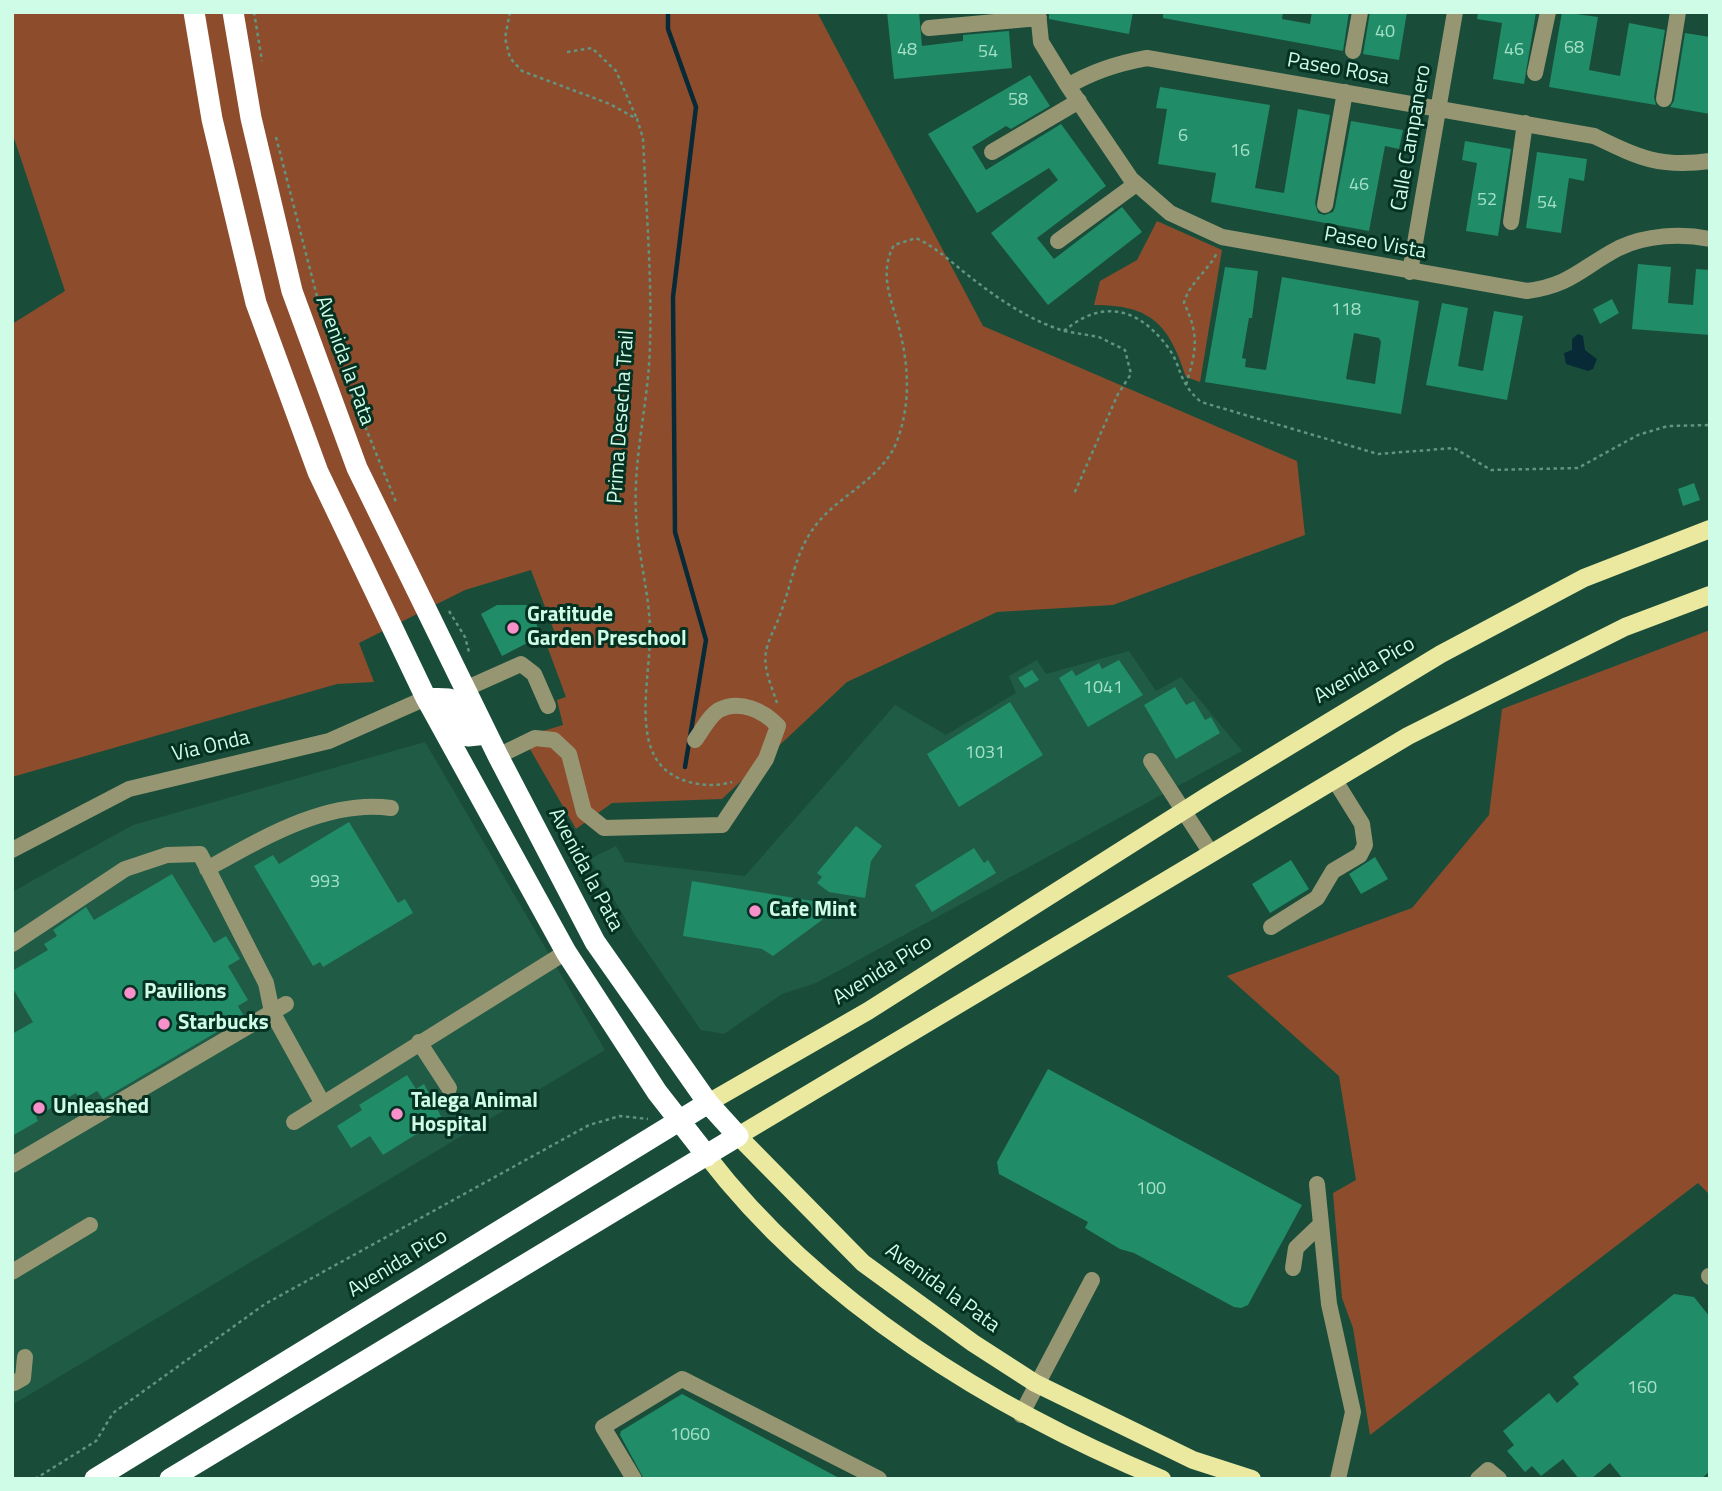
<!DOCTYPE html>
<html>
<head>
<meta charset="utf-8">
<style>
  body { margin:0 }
  #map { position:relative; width:1722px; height:1491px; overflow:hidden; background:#194d3a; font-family:"Titillium Web",sans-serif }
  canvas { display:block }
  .frame { position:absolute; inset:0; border:14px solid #cffce7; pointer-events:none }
</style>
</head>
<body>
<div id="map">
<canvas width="1722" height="1491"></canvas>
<div class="frame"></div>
</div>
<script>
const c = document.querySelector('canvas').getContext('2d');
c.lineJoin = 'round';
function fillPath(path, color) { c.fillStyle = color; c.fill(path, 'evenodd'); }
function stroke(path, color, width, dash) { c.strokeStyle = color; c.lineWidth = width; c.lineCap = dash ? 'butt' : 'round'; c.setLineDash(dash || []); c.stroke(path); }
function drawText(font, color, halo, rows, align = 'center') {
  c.font = font + ' "Titillium Web",sans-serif'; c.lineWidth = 6; c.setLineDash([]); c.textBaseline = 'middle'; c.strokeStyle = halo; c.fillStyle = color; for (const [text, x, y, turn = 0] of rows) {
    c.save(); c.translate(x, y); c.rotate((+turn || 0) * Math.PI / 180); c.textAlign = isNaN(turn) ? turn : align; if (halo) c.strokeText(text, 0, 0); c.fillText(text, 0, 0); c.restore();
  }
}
fillPath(new Path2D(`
  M1129,651l27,40 25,-14 61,74 -426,232 -34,11 -58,40 -23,-4 -69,-100 -42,-71 26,-13 9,16 120,14 150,-171 51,30 70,-42 -7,-17 28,-16 9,14z
  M425,742l180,308 -593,355v-513l121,-67z`), '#205b46');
fillPath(new Path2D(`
  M12,12h805l166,314 314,135 8,74 -192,70 -116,7 -150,70 -125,117 -110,4 -36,26 -53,-92 40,-12 -6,-25 9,-3 -20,-54 10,-7 -25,-66 -66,20 -106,53 15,39 -37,2 -325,93v-453l53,-33 -53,-159z
  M1157,221l65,29 -22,132 -14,-5c-17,-53 -35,-72 -92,-72l6,-24 37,-21z
  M1710,630v565l-12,-12 -328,252 -17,-107 -11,-30 -9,-105 23,-13 -17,-104 -112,-100 185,-68 77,-93 13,-106z`), '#8d4d2d');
fillPath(new Path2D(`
  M1578,334l5,2 2,14 12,9 -4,10 -5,2 -22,-7 -2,-11 8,-3v-11z`), '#082a36');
stroke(new Path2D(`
  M668,12v17l28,78 -23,190 2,235 31,108 -21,127`), '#082a36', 4.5);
fillPath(new Path2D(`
  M887,12h32l3,34 41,-5v-6l46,-4 3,37 -118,11z
  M1049,12h84l-4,22 -80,-15z
  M1163,12h120l-1,7 28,5 2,-12h37l-6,39 -180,-33z
  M1370,12h37l-8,48 -36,-6z
  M1478,12h58l-12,72 -31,-5 9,-56 -25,-4z
  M1562,12l36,5 -9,53 31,6 9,-53 36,7 -11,67 2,8 -107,-18z
  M1685,33l25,4v77l-40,-7 4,-6z
  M1030,75l20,31 -39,23 -5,-3 -34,21 14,23 75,-46 45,62 -69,52 17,21 68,-52 20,25 -94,73 -57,-72 67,-53 -9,-12 -72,45 -49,-79z
  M1160,87l110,18 -15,83 29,5 14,-84 32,6 -15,88 3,10 6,2 9,-3 2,-5 16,-86 52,9 -4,19 -14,-3 -16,85 -158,-29 5,-29 -58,-9 9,-55 -11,-1z
  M1465,141l46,8 -13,87 -32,-5 11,-68 -15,-3z
  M1537,152l50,7 -3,22 -15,-3 -8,55 -35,-5z
  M1638,264l33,3 -3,36 25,2 3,-36 14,1v65l-78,-6z
  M1225,267l33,4 -6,47h-3l-7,40 4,1 -1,8 21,3 16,-93 137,24 -18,113 -196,-32zM1354,333l25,5 2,4 -6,42 -29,-5z
  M1612,299l7,14 -19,11 -7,-15z
  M1442,303l26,5 -10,58 25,5 11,-60 29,5 -16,84 -81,-15z
  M1694,483l6,17 -17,6 -5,-17z
  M497,605h32l12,31 -39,20 -21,-42z
  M1119,660l24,35 -55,32 -29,-49 13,-8 4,6 23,-13 3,6z
  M1032,670l7,10 -14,8 -7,-10z
  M1175,687l11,18 8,-4 11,19 6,-3 9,16 -44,26 -32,-54z
  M1010,702l33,53 -84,52 -32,-53z
  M349,822l49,81 7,-4 8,14 -90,54 -3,-5 -7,4 -59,-100 19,-11 6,9z
  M856,826l26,20 -11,15 -6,37 -36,-6 -12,-9 5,-6 -5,-4z
  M974,848l10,15 4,-3 8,13 -64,39 -17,-27z
  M1375,857l13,22 -27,15 -12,-20z
  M1291,860l18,29 -39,24 -18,-29z
  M172,874l42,69 12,-7 14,23 -12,7 20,34 -10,6 6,10 -141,83 -6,-8 -17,10 -4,-8 -40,24 2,4 -26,15v-102l21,-12 -21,-35v-16l36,-21 -4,-6 13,-8 -4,-6 33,-23 8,13z
  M692,881l133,22 -3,17 -49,36 -11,-7 -79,-13z
  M1048,1069l254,136 -54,100 -7,3 -7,-1 -100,-54 -14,-4 -35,-21 3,-6 -89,-48 -2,-12z
  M407,1075l9,14 8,-5 18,34 -59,37 -13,-19 -19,12 -14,-22 25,-16 -3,-5z
  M1674,1294l20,3 16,20v154l-9,8h-78l-13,-16 -19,16h-12l-16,-20 -22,17 -9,-10 -7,6 -18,-21 7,-6 -11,-14 46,-38 8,10 22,-19 -6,-7z
  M682,1394l159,85h-197l-24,-44 1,-4z`), '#208c68');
stroke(new Path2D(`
  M254,12l8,49
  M510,12l-5,26 5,20 12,13 88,33 27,15 6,19c3,69 9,138 7,206 -1,57 -17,112 -14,169 1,39 13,77 14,116 1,37 -13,93 4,126 13,27 51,35 78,27
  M567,52l25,-4 24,23 21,48
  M276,137l46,179
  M1064,331l35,6 26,13 6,24 -13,20 -44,100
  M344,375l52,127
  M1186,385c10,-34 14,-49 -2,-82 5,-20 23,-31 33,-50
  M449,611l16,26 4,15
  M777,703c-5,-16 -14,-34 -11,-51 2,-13 11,-27 15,-40 12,-32 15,-65 39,-92 24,-27 63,-43 77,-79 13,-35 12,-70 4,-105 -7,-32 -24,-60 -7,-91l22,-7c21,10 35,24 53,38 29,23 60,44 95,55 38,-32 73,-24 103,15 16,21 9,34 34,56l177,52 76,-6 37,22 87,-2 60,-33 30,-9 42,-1
  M35,1479l61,-38 17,-28 152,-109 324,-179 31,-9 28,3`), '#629480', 2.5, [3.5, 3.5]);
stroke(new Path2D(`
  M1038,12l3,30 27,44 63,93 39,34 52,24 305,54c45,-6 55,-24 92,-43 27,-13 62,-15 91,-9
  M929,28l110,-10
  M1353,51l7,-39
  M1535,73l13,-61
  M1068,86c25,-15 51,-23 79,-28l447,78c44,21 65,32 116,25
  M1664,99l14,-87
  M992,152l87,-51
  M1325,205l20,-113
  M1511,222l14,-99
  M1058,241l78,-57
  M1410,272l45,-260
  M465,689l56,-25 13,10 14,32
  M498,756l37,-18 19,2 15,14 15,58 20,16 118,-3 44,-66 12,-33c-14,-15 -38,-27 -59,-16 -9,5 -18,22 -24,30
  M1151,761l60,92
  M12,850l117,-61 200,-48 97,-43
  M207,869c54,-30 120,-70 184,-61
  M1271,927l46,-29 16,-27 27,-16 5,-10 -3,-21 -28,-45
  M12,944l113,-75 42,-14 33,-1 66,129 6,29 51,92
  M419,1042l30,46
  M294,1122l272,-170
  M12,1165l274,-161
  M1317,1184l12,120 24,108 -15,67
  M1293,1268l3,-20 24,-23
  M12,1272l78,-47
  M1709,1276l1,1
  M14,1383l9,-5 2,-21
  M1021,1415l71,-135
  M634,1479l-31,-52 79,-48 197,100
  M1478,1479l10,-9 11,9`), '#979673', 16);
stroke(new Path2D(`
  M708,1103l160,-92 339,-215 234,-142 143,-76 126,-49
  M707,1156c113,147 286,253 455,323
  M1252,1479l-59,-19 -158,-77 -62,-40 -110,-80 -125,-127 670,-400 217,-109 85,-32`), '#ebe89f', 18);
stroke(new Path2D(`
  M194,12l18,107 44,184 62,169 108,226 140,254 91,140 50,64
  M426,698l23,1 19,37 19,-2
  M95,1479l613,-376
  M170,1479l568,-343 -30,-33 -113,-161 -97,-186 -141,-288 -65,-177 -41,-173 -18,-106`), '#fff', 21);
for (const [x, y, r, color] of [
  [513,628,7,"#f890cb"],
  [755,911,7,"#f890cb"],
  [130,993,7,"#f890cb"],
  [164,1024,7,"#f890cb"],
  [39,1108,7,"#f890cb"],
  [397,1114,7,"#f890cb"]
]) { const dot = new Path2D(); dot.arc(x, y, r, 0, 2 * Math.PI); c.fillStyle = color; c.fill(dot); stroke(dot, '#053123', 2.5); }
drawText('18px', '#a3e0c7', null, [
  ["40",1385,33],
  ["68",1574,49],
  ["48",907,51],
  ["46",1514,51],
  ["54",988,53],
  ["58",1018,101],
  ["6",1183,137],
  ["16",1240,152],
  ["46",1359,186],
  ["52",1487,201],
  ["54",1547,204],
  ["118",1346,311],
  ["1041",1103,689],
  ["1031",985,754],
  ["993",325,883],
  ["100",1151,1190],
  ["160",1642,1389],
  ["1060",690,1436]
]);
drawText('21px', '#cffce7', '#053123', [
  ["Paseo Rosa",1338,70,10],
  ["Calle Campanero",1412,138,-80],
  ["Paseo Vista",1375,244,10],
  ["Avenida la Pata",344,361,70],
  ["Prima Desecha Trail",622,417,-86],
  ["Avenida Pico",1365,671,-30],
  ["Via Onda",211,747,-13],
  ["Avenida la Pata",585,870,62],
  ["Avenida Pico",883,971,-32],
  ["Avenida Pico",398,1264,-31],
  ["Avenida la Pata",942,1289,36]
]);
drawText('bold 21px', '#cffce7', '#053123', [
  ["Gratitude",527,616],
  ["Garden Preschool",527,640],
  ["Cafe Mint",769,911],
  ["Pavilions",144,993],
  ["Starbucks",178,1024],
  ["Talega Animal",411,1102],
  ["Hospital",411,1126],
  ["Unleashed",53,1108]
], 'left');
</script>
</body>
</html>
